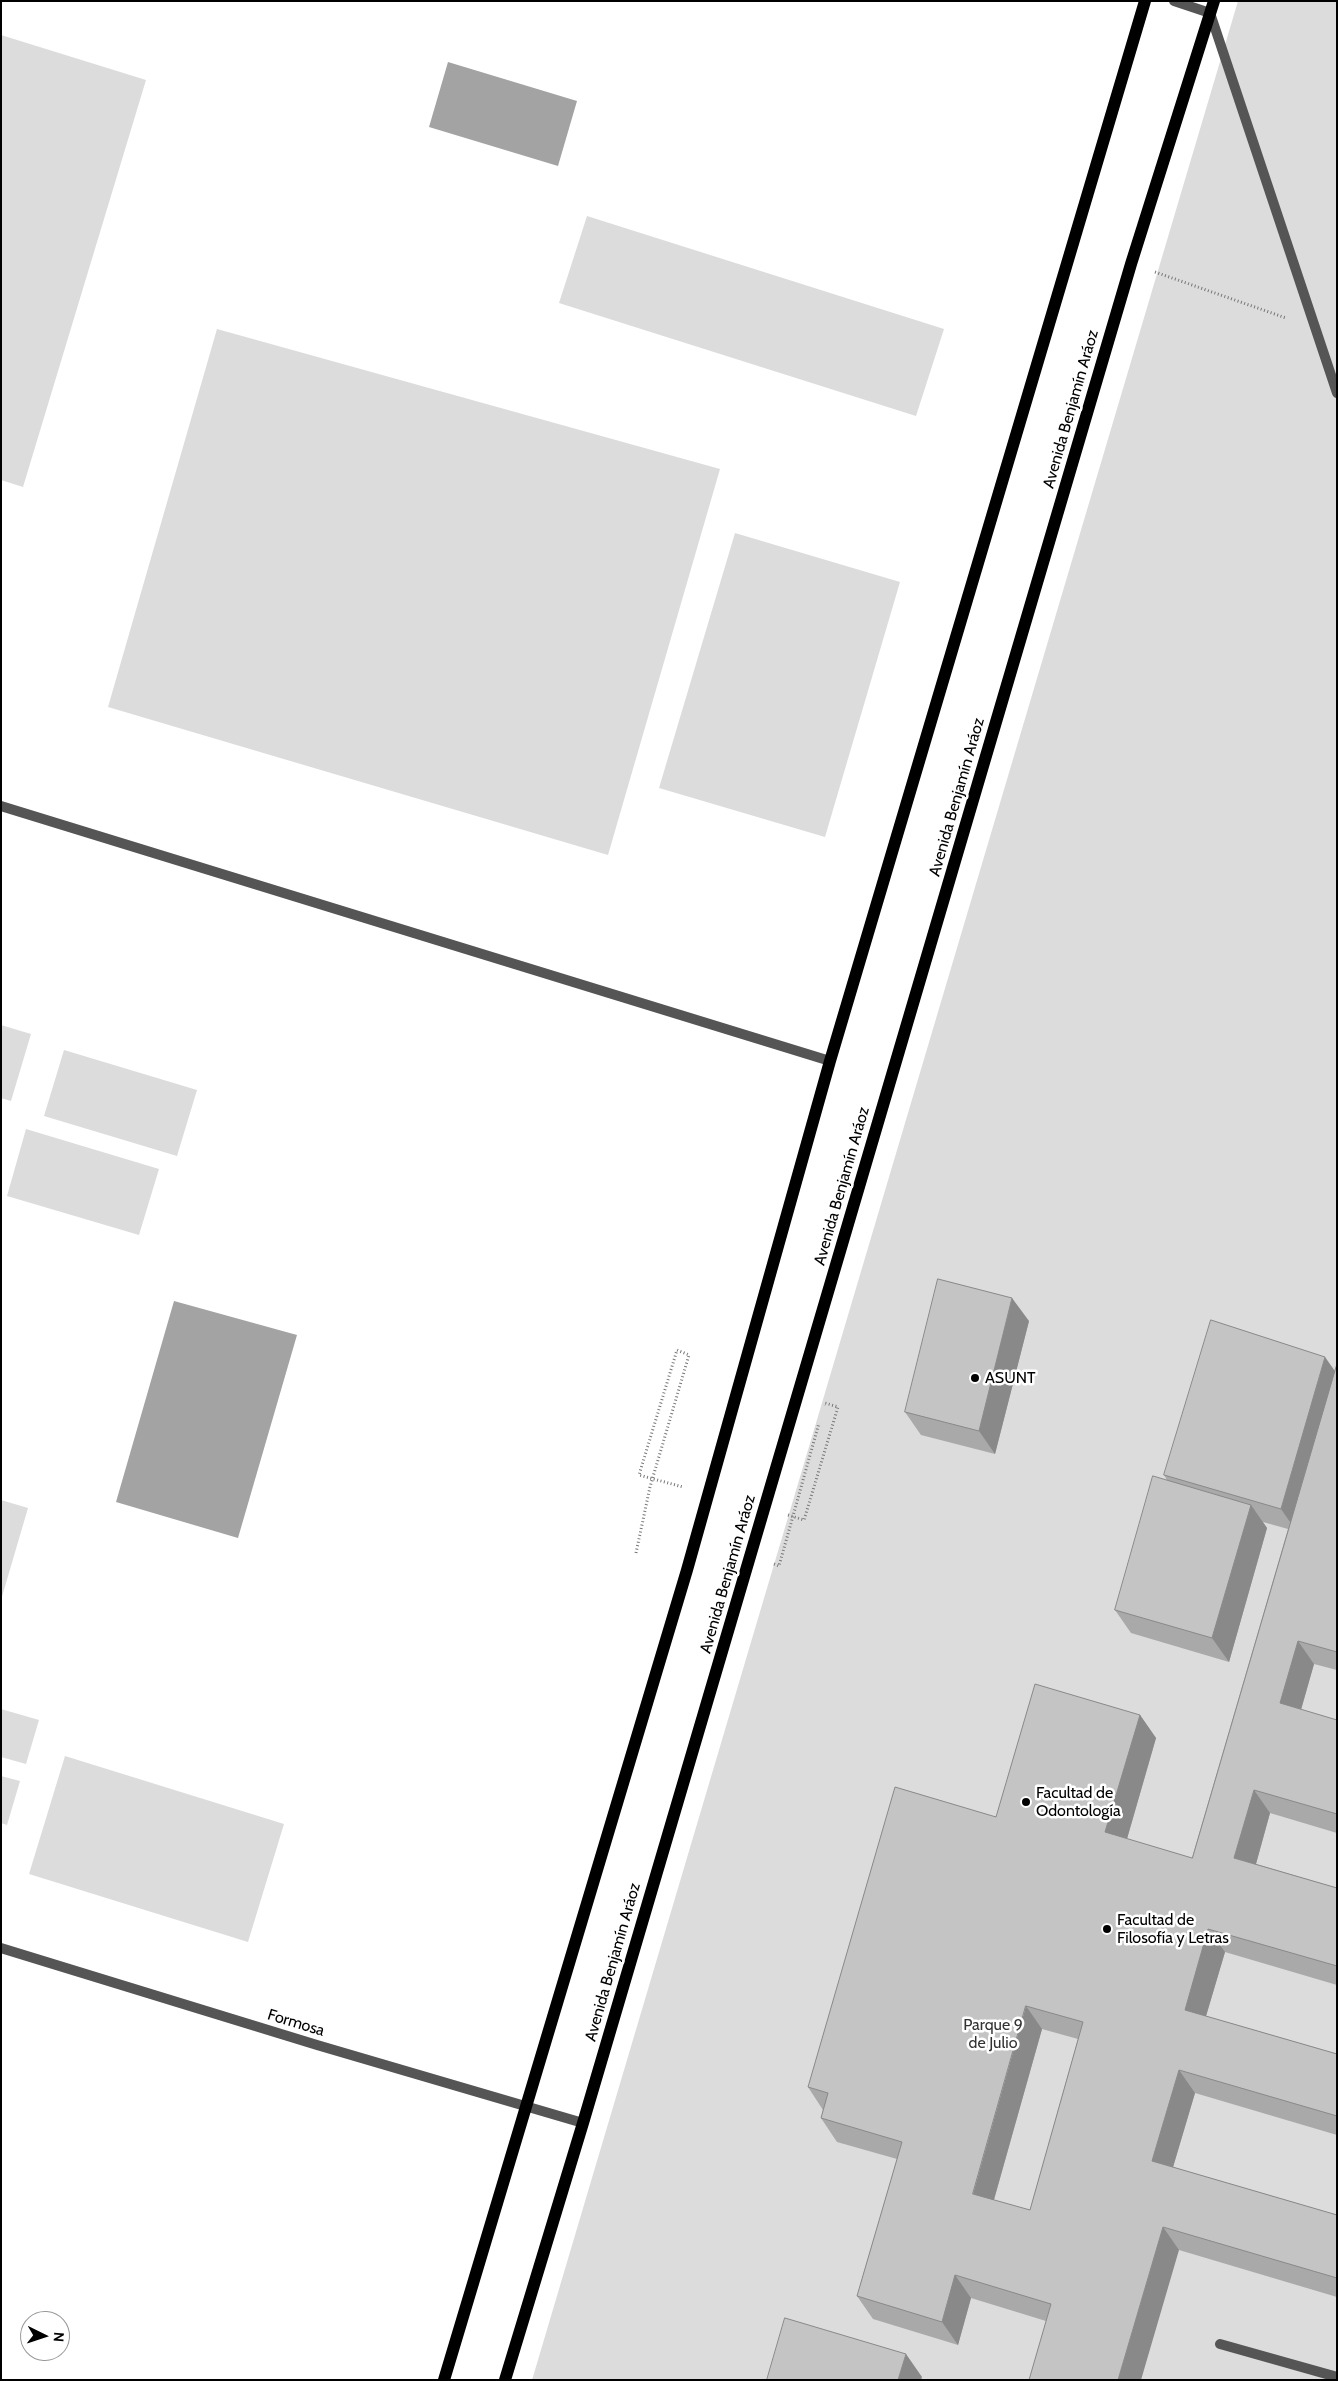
<!DOCTYPE html>
<html>
<head>
<meta charset="utf-8">
<style>
  body { margin:0 }
  #map { position:relative; width:1338px; height:2381px; overflow:hidden; background:#fff; font-family:Cabin,sans-serif }
  canvas { display:block }
  .frame { position:absolute; inset:0; border:2px solid #000; pointer-events:none }
  .north { position:absolute; left:20px; top:2311px; width:50px; height:50px; box-sizing:border-box; background:#fff; border:1px solid #999; border-radius:50%; rotate:94deg; font-size:14px; font-weight:700; line-height:20px; text-align:center; color:#000 }
  .north::after { content:''; display:block; margin:auto; width:18px; height:22px; background:#000; clip-path:polygon(50% 0,100% 100%,50% 72%,0 100%) }
</style>
</head>
<body>
<div id="map">
<canvas width="1338" height="2381"></canvas>
<div class="frame"></div>
<div class="north">N</div>
</div>
<script>
const c = document.querySelector('canvas').getContext('2d');
c.lineJoin = 'round';
function fillPath(path, color) { c.fillStyle = color; c.fill(path, 'evenodd'); }
function stroke(path, color, width, dash) { c.strokeStyle = color; c.lineWidth = width; c.lineCap = dash ? 'butt' : 'round'; c.setLineDash(dash || []); c.stroke(path); }
function drawText(font, color, halo, rows, align = 'center') {
  c.font = font + ' Cabin,sans-serif'; c.lineWidth = 5; c.setLineDash([]); c.textBaseline = 'middle'; c.strokeStyle = halo; c.fillStyle = color; for (const [text, x, y, turn = 0] of rows) {
    c.save(); c.translate(x, y); c.rotate((+turn || 0) * Math.PI / 180); c.textAlign = isNaN(turn) ? turn : align; if (halo) c.strokeText(text, 0, 0); c.fillText(text, 0, 0); c.restore();
  }
}
fillPath(new Path2D(`
  M1238,1h99v2379h-805z
  M1,35l145,45 -123,407 -22,-7z
  M587,216l357,113 -28,87 -357,-113z
  M217,329l503,140 -112,386 -500,-148z
  M735,533l165,49 -75,255 -166,-49z
  M1,1025l30,9 -20,67 -10,-3z
  M64,1050l133,40 -20,66 -133,-40z
  M26,1129l133,40 -20,66 -132,-39z
  M1,1500l27,8 -27,92z
  M1,1709l38,11 -13,44 -25,-7z
  M65,1756l219,68 -36,118 -219,-68z
  M1,1776l19,5 -13,44 -6,-2z`), '#dcdcdc');
fillPath(new Path2D(`
  M448,62l129,39 -19,65 -129,-39z
  M174,1301l123,34 -59,203 -122,-36z`), '#a3a3a3');
stroke(new Path2D(`
  M1155,272l131,46
  M788,1515l16,5 34,-113 -13,-4 -1,2
  M636,1553l14,-66 39,-132 -12,-5 -38,125 44,12
  M774,1564l5,2 40,-143`), '#777', 3, [1, 2.5]);
stroke(new Path2D(`
  M1174,1l36,12 127,380
  M1,806l829,255
  M1220,2344l117,33`), '#555', 10);
stroke(new Path2D(`
  M1,1948l316,97 266,78`), '#555', 10);
stroke(new Path2D(`
  M444,2380l243,-810 143,-509 315,-1060
  M505,2380l78,-257 548,-1859 83,-263`), '#000', 12);
fillPath(new Path2D(`
  M1029,1321l-34,133 -74,-19 -16,-23z
  M1337,1364v306l-23,-6 -13,46 36,10v113l-67,-20 -14,51 81,24v97l-112,-33 -19,64 131,38v81l-142,-42 -22,74 164,48v82l-158,-47 -133,71 -75,-23 -13,47 -85,-26 -16,-23 40,-137 -60,-17 -16,-24 2,-8 -15,-23 188,-270 144,-102 16,23 -29,101 65,19 96,-329 -25,-7 4,6 -38,134 -98,-29 -16,-23 52,-130 -3,-5 171,-104zM1042,2029l36,10 -48,171 -36,-10z`), '#a9a9a9');
fillPath(new Path2D(`
  M1012,1298l17,23 -34,133 -16,-23z
  M1325,1357l12,17 -40,158 -16,-23z
  M1251,1505l16,23 -38,134 -17,-24z
  M1298,1641l16,23 -18,63 -16,-24z
  M1140,1715l16,23 -34,118 -17,-24z
  M1254,1790l16,23 -19,69 -17,-24z
  M1208,1929l17,23 -24,81 -16,-23z
  M1026,2006l16,23 -53,188 -16,-23z
  M1179,2070l16,23 -27,91 -16,-23z
  M1163,2227l16,23 -38,130h-23z
  M955,2275l16,23 -13,47 -16,-23z
  M906,2354l16,23 -1,3h-23z`), '#898989');
const building = new Path2D(`
  M938,1279l74,19 -33,133 -74,-19z
  M1211,1320l114,37 -44,152 -117,-34z
  M1337,1364v288l-39,-11 -18,62 57,17v94l-83,-24 -20,68 103,30v78l-129,-37 -23,81 152,44v62l-158,-46 -27,91 185,54v63l-174,-51 -45,153h-89l22,-76 -96,-29 -13,47 -85,-26 45,-154 -81,-24 7,-25 -20,-6 87,-300 101,30 39,-133 105,31 -35,117 87,26zM1026,2006l57,16 -53,188 -57,-16z
  M1153,1476l98,29 -39,133 -97,-28z
  M785,2318l121,36 -8,26h-131z`);
fillPath(building, '#c4c4c4');
stroke(building, '#898989', 1);
for (const [x, y, r, color] of [
  [975,1378,5,"#000"],
  [1026,1802,5,"#000"],
  [1107,1929,5,"#000"]
]) { const dot = new Path2D(); dot.arc(x, y, r, 0, 2 * Math.PI); c.fillStyle = color; c.fill(dot); stroke(dot, '#fff', 2); }
drawText('16px', '#000', '#fff', [
  ["Avenida Benjamín Aráoz",1071,409,-74],
  ["Avenida Benjamín Aráoz",957,797,-74],
  ["Avenida Benjamín Aráoz",842,1186,-74],
  ["Avenida Benjamín Aráoz",728,1574,-74],
  ["Avenida Benjamín Aráoz",613,1962,-74],
  ["Formosa",296,2023,17]
]);
drawText('16px', '#000', '#fff', [
  ["ASUNT",985,1378],
  ["Facultad de",1036,1793],
  ["Odontología",1036,1811],
  ["Facultad de",1117,1920],
  ["Filosofía y Letras",1117,1938]
], 'left');
drawText('16px', '#333', '#fff', [
  ["Parque 9",993,2025],
  ["de Julio",993,2043]
]);
</script>
</body>
</html>
